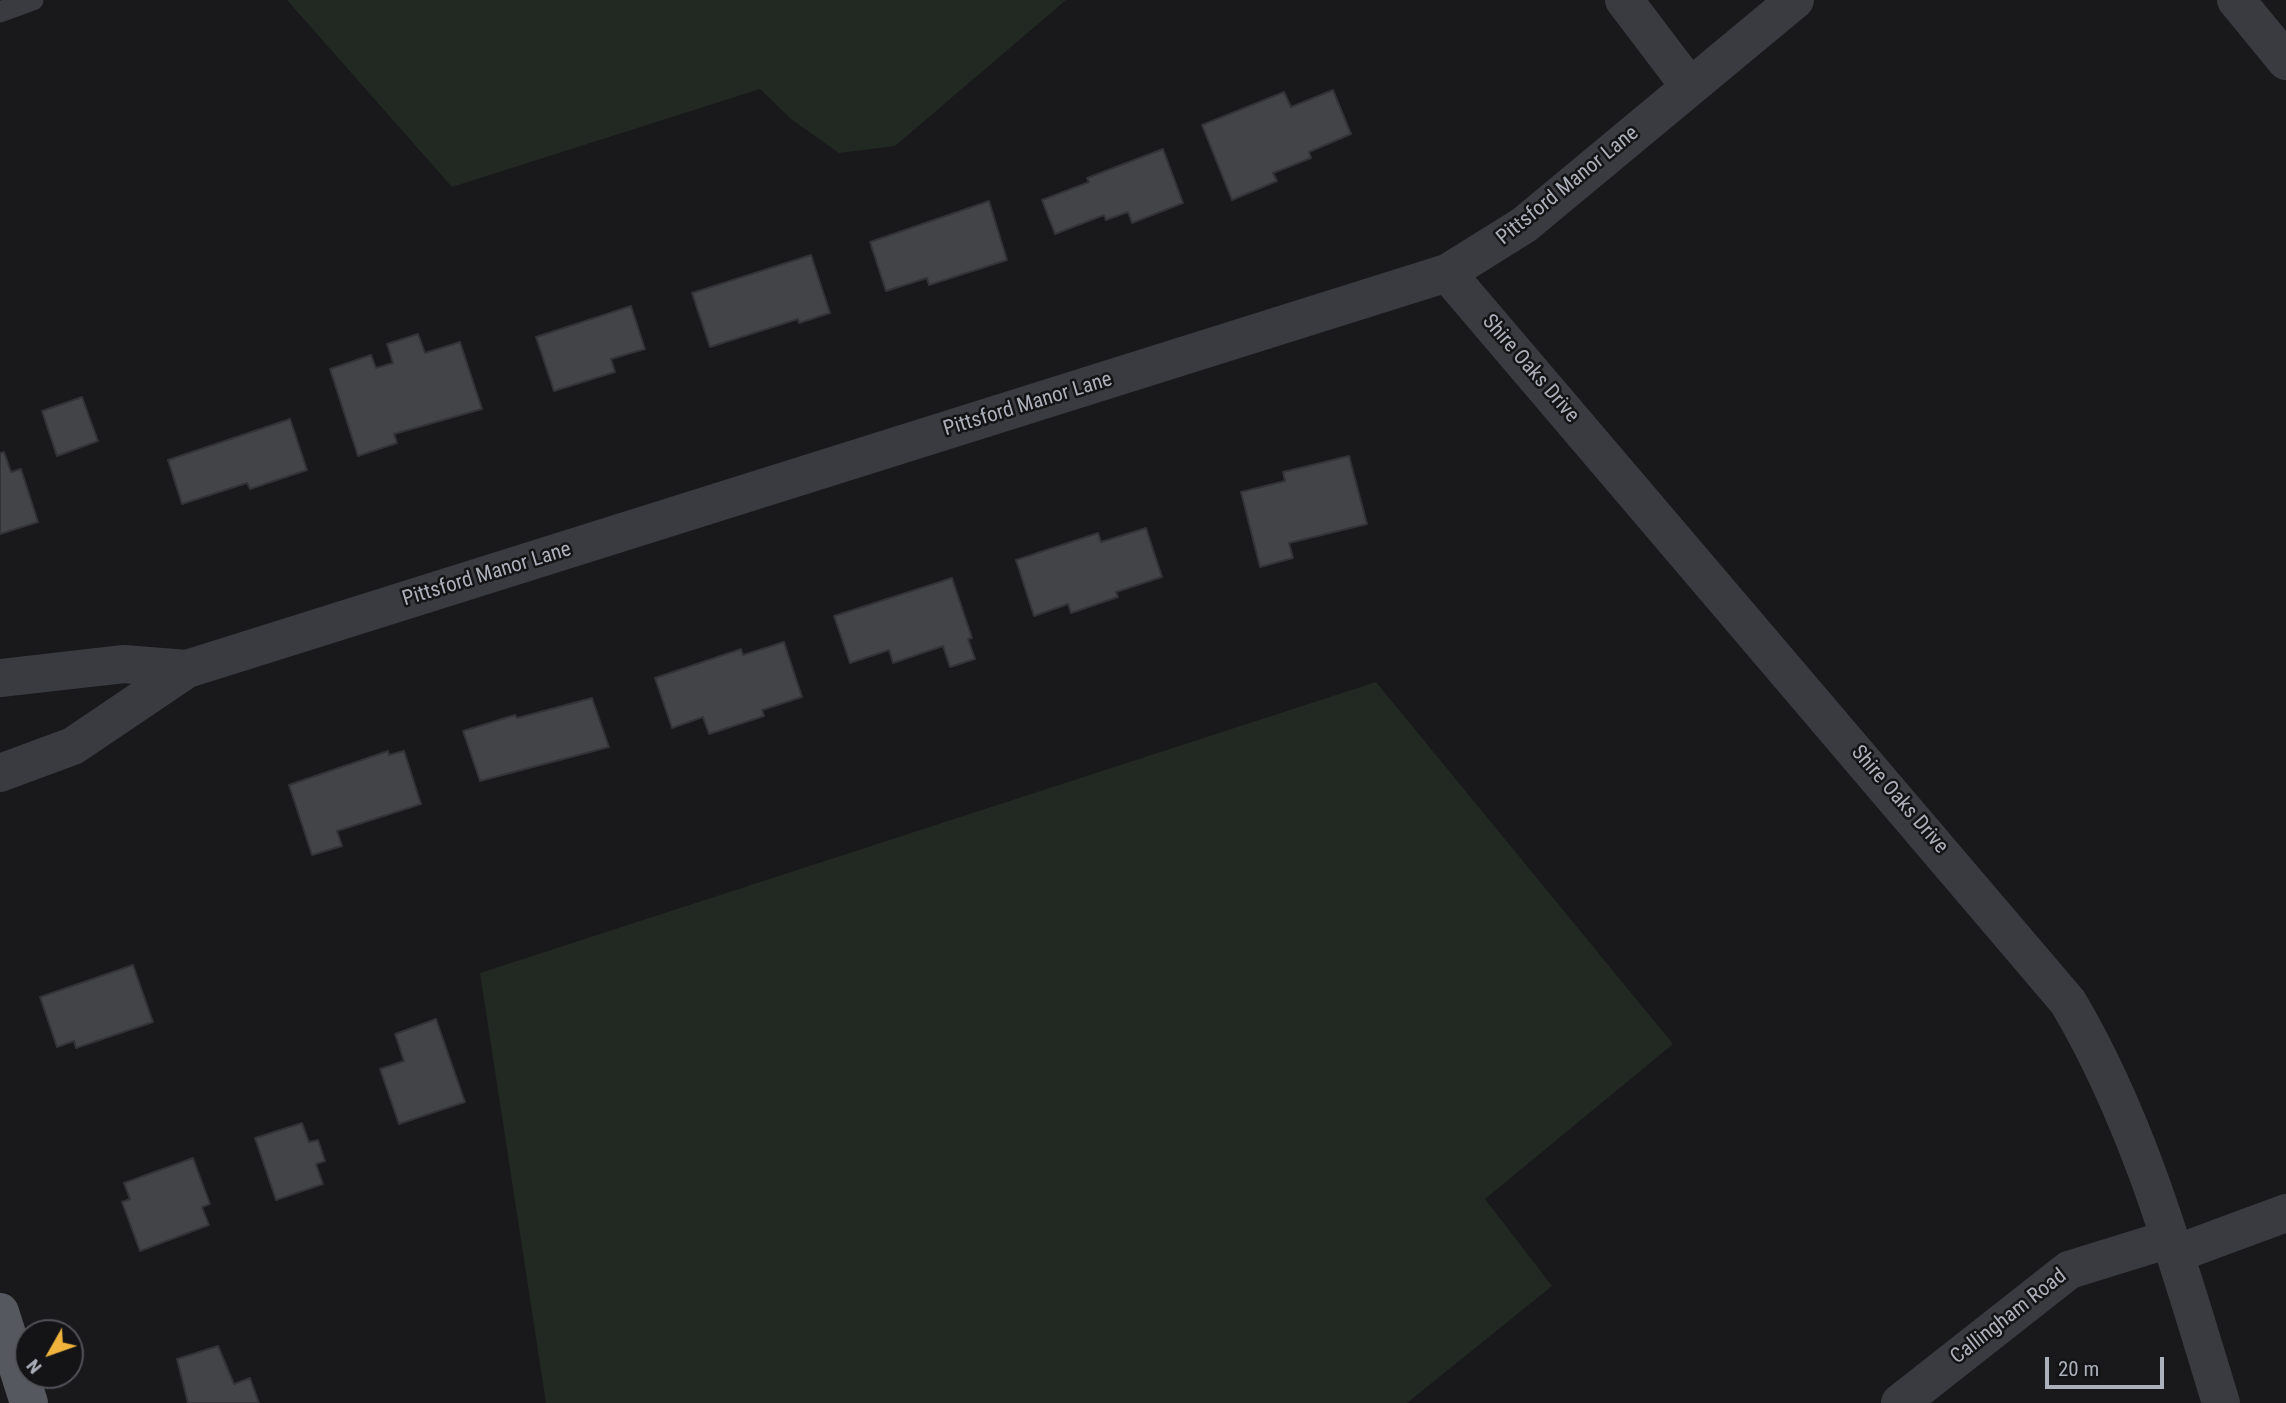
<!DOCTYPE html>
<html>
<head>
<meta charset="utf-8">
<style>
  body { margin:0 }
  #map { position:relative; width:2286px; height:1403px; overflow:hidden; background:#19191b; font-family:"Roboto Condensed",sans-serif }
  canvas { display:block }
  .north { position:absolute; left:14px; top:1319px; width:70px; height:70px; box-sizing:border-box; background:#141416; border:2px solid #515258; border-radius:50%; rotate:230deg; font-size:19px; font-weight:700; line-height:28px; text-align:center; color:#acb0bb }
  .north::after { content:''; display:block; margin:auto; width:24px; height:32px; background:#f0b43c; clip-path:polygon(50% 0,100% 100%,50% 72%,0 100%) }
  .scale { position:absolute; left:2045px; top:1357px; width:119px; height:32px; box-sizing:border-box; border:4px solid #acb0bb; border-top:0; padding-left:9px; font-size:21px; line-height:24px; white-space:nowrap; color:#acb0bb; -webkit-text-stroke:5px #141416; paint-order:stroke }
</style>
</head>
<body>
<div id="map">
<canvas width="2286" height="1403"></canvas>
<div class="north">N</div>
<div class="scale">20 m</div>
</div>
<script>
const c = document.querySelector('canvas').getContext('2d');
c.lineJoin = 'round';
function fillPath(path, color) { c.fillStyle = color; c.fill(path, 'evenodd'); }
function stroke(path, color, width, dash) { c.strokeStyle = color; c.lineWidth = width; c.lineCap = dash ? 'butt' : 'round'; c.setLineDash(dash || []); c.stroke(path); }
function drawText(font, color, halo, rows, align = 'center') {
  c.font = font + ' "Roboto Condensed",sans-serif'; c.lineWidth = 5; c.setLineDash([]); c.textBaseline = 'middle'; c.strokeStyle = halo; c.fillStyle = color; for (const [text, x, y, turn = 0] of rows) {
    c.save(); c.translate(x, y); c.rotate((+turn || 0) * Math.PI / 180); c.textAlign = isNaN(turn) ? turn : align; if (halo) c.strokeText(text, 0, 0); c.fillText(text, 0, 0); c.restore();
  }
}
fillPath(new Path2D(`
  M287,0h779l-171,146 -56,7 -48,-34 -31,-30 -308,98z
  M1376,682l297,362 -188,155 67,87 -145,117h-861l-66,-430z`), '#212922');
const building = new Path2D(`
  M1333,90l18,44 -42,18 2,6 -38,15 4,8 -45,19 -30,-75 82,-33 7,15z
  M1163,149l20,54 -51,20 -4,-11 -22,8 -2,-5 -49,19 -13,-34 47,-18 -2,-4z
  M989,201l18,59 -78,25 -2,-7 -41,13 -16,-49z
  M811,255l19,58 -31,10 -1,-4 -88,28 -18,-54z
  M631,306l14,43 -34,10 4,13 -61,19 -18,-54z
  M418,334l7,19 35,-11 22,67 -88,25 3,9 -39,13 -28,-87 41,-14 5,13 17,-5 -6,-19z
  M82,397l16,44 -41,15 -15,-45z
  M290,419l17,51 -57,19 -3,-6 -65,21 -14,-44z
  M4,452l7,20 10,-3 17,53 -38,12v-81z
  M1349,456l18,68 -78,19 4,15 -33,9 -19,-75 44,-11 -2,-9z
  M1146,528l16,49 -46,15 2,5 -47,16 -3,-9 -34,12 -18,-56 82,-27 3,9z
  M952,578l20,60 -4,1 7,20 -25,8 -7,-21 -50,17 -4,-13 -39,13 -16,-47z
  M784,642l18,55 -40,13 2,6 -55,18 -6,-17 -31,11 -17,-50 86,-29 2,6z
  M592,698l17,49 -129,34 -17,-50 52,-16 2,3z
  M388,751l1,4 15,-4 17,53 -84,27 5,15 -30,9 -23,-70z
  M133,965l20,57 -77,26 -2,-7 -17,6 -17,-50z
  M436,1019l29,83 -66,22 -19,-55 24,-8 -9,-27z
  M302,1123l7,19 9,-2 7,21 -9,3 7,20 -47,16 -21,-62z
  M193,1158l17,46 -8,3 7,18 -69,26 -18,-49 8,-3 -6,-16z
  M218,1346l16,38 16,-6 9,25h-71l-11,-44z`);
fillPath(building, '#434448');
stroke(building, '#333337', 2);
stroke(new Path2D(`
  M0,12l33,-12`), '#3a3b40', 21);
stroke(new Path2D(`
  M1624,0l66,87
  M2236,0l50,61
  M1447,273l621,729c73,123 111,265 153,401
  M0,678l124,-14 63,5
  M0,773l73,-27 114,-77 1260,-396 77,-48 271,-225
  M2175,1254l111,-41
  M1900,1403l169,-133 100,-31`), '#3a3b40', 38);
stroke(new Path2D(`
  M0,1312l29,91`), '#56585f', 38);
drawText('21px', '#acb0bb', '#141416', [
  ["Pittsford Manor Lane",1568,186,-39],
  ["Shire Oaks Drive",1530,369,49],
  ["Pittsford Manor Lane",1028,405,-17],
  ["Pittsford Manor Lane",487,575,-17],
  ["Shire Oaks Drive",1899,800,49],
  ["Callingham Road",2009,1317,-38]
]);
</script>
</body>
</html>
